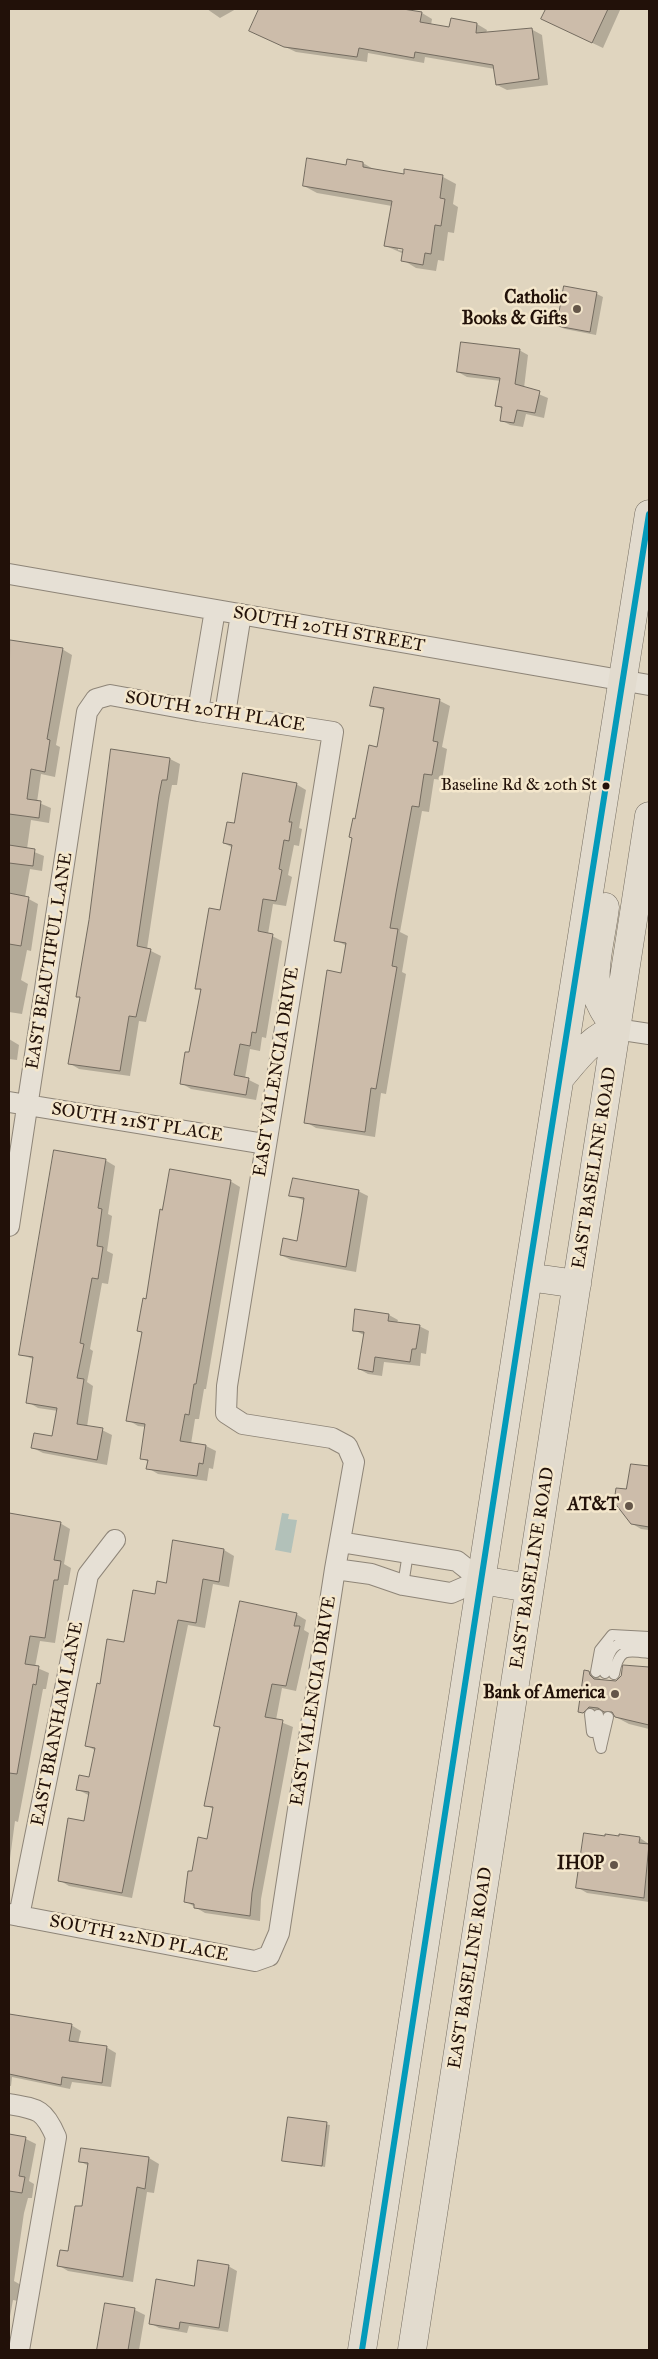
<!DOCTYPE html>
<html>
<head>
<meta charset="utf-8">
<style>
  body { margin:0 }
  #map { position:relative; width:658px; height:2359px; overflow:hidden; background:#e0d5bf; font-family:"IM FELL Great Primer",serif }
  canvas { display:block }
  .frame { position:absolute; inset:0; border:10px solid #221109; pointer-events:none }
</style>
</head>
<body>
<div id="map">
<canvas width="658" height="2359"></canvas>
<div class="frame"></div>
</div>
<script>
const c = document.querySelector('canvas').getContext('2d');
c.lineJoin = 'round';
function fillPath(path, color) { c.fillStyle = color; c.fill(path, 'evenodd'); }
function stroke(path, color, width, dash) { c.strokeStyle = color; c.lineWidth = width; c.lineCap = dash ? 'butt' : 'round'; c.setLineDash(dash || []); c.stroke(path); }
function drawText(font, color, halo, rows, align = 'center') {
  c.font = font + ' "IM FELL Great Primer",serif'; c.lineWidth = 5; c.setLineDash([]); c.textBaseline = 'middle'; c.strokeStyle = halo; c.fillStyle = color; for (const [text, x, y, turn = 0] of rows) {
    c.save(); c.translate(x, y); c.rotate((+turn || 0) * Math.PI / 180); c.textAlign = isNaN(turn) ? turn : align; if (halo) c.strokeText(text, 0, 0); c.fillText(text, 0, 0); c.restore();
  }
}
fillPath(new Path2D(`
  M282,1513l7,1 -1,5 9,1 -6,33 -16,-3z`), '#b2c1b9');
fillPath(new Path2D(`
  M207,9h29l-16,9z
  M260,9h136l26,4 10,6 -1,6 19,3 27,-4 10,6 -1,3 45,-4 11,6 6,50 -41,5 -10,-5 -2,-16 -70,-12 -1,6 -56,-10 -1,9 -71,-10 -45,-21z
  M547,9h70l3,1 -17,38 -61,-29z
  M348,161l15,2 12,7 30,5v-5l38,7 13,7 -3,20 5,3 -4,26 -6,-1 -4,29 -6,-1 -2,11 -20,-3 -13,-8 1,-6 -18,-8 6,-40 -75,-13 -13,-7 43,-20zM398,247l12,2 -1,3 -11,-2z
  M565,288l32,6 6,3 -7,38 -31,-6 -7,-3z
  M519,350l9,5 -4,33 24,10 -4,20 -18,-4 -3,13 -13,-2 -9,-5 2,-11 -7,-4 5,-24 -34,-4 -9,-5z
  M62,649l10,6 -16,90 4,2 -5,30 -14,-3 -4,28 14,6 -2,15 -18,-3 -4,29 17,7 -2,15 -12,-2 -5,28 13,7 -7,47 -4,-1 -6,30 7,4 -6,30 -13,-2v-362z
  M375,688l65,13 10,5 -8,41 5,2 -5,31 -8,-1 -5,33 -7,-1 -22,121 8,4 -6,36 4,2 -20,120 -5,-1 -6,44 -59,-9 -10,-6 36,-148 5,-28 -12,-6 21,-120 22,-72 7,-37 -14,-6z
  M170,759l10,5 -3,21h-5l-3,16 -22,148 14,7 -15,66 -7,-1 -9,55 -51,-7 -10,-6 12,-65 -4,-2z
  M296,784l10,6 -7,38 3,1 -3,17 -5,-1 -6,30 4,2 -6,29 -13,-2 -5,30 14,7 -16,97 -4,-1 -2,14 -10,-2 -5,29 14,7 -3,15 -65,-11 -10,-6 9,-29 12,-63 -5,-3 24,-76 12,-64 -9,-5 11,-18z
  M9,1039l10,6 -2,15 -8,-1z
  M105,1160l10,6 -7,48 4,2 -5,35 6,3 -5,30 -6,-1 -12,66 3,2 -6,31 6,4 -6,41 15,3 10,5 -5,30 -64,-12 -10,-5 20,-10 5,-27 -20,-3 -10,-6 10,-41 -18,-7z
  M230,1181l10,6 -34,202h-2l-5,30h-4l-4,25 15,2 10,5 -3,18 -4,-1 -2,13 -49,-7 -10,-6 1,-6 -8,-4 5,-31 -8,-1 -10,-6 15,-87 -5,-3 9,-30z
  M358,1191l10,5 -12,76 -65,-12 -10,-5 17,-13 7,-41 -14,-6z
  M389,1315l9,5 -1,3 22,3 10,5 -3,23 -5,-1 -1,13 -36,-4 -2,14 -14,-2 -9,-5 5,-34 -10,-5z
  M632,1465l17,3v62l-8,-1 -10,-6 -4,-33z
  M9,1514l51,9 10,6 -6,35 7,4 -3,17h-4l-9,58 -15,-2 -5,26 14,6 -3,16h-3l-25,133 -3,-1 -6,45z
  M174,1541l50,9 10,6 -5,31 -16,-3 -8,44 -17,-3 -56,273 -63,-12 -10,-6 26,-58 5,-26 -13,-7 13,-11 6,-27 -10,-6 15,-60 55,-90 11,-11z
  M296,1614l10,6 -2,10 5,3 -13,58 -14,-3 -6,32 17,7 -32,172 -1,22 -55,-8 -20,-12 8,-28 15,-33 5,-31 -7,-4 15,-77 -6,-3z
  M624,1667l25,2v60l-20,-5 -17,-9 -10,-1 -11,4 -11,-7 9,-39 12,7 12,3 7,-3z
  M606,1838h34l9,6v58l-62,-9 -10,-6z
  M9,2016l62,9 10,6 -3,13 28,3 10,6 -5,34 -39,-5 -2,7 -58,-12 -1,9h-2z
  M289,2118l41,7 -5,42 -41,-7z
  M9,2136l17,3 10,5 -7,37 5,3 -2,14h-4l-4,15 -10,68 7,4 -3,16 -5,-1 -4,22z
  M149,2158l10,6 -5,29 -7,-1 -14,90 -65,-11 -10,-6 11,-13 14,-44 6,-42 -8,-4z
  M228,2266l9,5 -9,61 -39,-6 -2,7 -28,-5 -9,-5 45,-36z
  M106,2304l29,6 10,5 -6,35h-41z`), '#0003');
const building = new Path2D(`
  M259,9h144l19,3 -2,10 29,5 2,-9 26,5 -1,10 56,-5 7,51 -43,6 -3,-20 -78,-13 -1,6 -55,-10 -2,9 -73,-10 -35,-16z
  M546,9h62l-16,34 -51,-24z
  M307,158l39,7 1,-6 16,3v5l41,7v-5l39,6 -3,23 5,1 -4,27 -6,-1 -4,29 -6,-1 -2,12 -22,-4 2,-12 -19,-3 8,-45 -89,-15z
  M564,286l33,6 -7,40 -33,-6z
  M461,342l59,7 -5,35 25,7 -5,22 -18,-3 -3,13 -14,-2 2,-14 -7,-1 5,-28 -43,-6z
  M10,640l53,8 -16,91 3,1 -5,32 -14,-3 -4,30 14,2 -2,17 -30,-4z
  M374,687l66,12 -7,42 5,1 -6,33 -8,-1 -5,33 -7,-1 -16,87 -6,35 8,1 -6,37 5,1 -21,122 -5,-1 -6,44 -61,-9 23,-153 14,3 5,-30 -12,-2 18,-103 -3,-1 4,-19 2,1 14,-74 8,2 7,-39 -14,-2z
  M111,749l59,9 -3,22h-5l-3,15 -22,151 14,3 -15,68 -7,-1 -9,55 -52,-7 12,-67h-4l13,-77z
  M243,773l54,10 -8,39h3l-3,19 -5,-1 -5,29 3,1 -6,31 -13,-2 -5,32 15,3 -3,17 -14,82 -4,-1 -2,14 -10,-2 -6,31 15,3 -3,17 -66,-11 5,-32h4l12,-63h-6l14,-81 11,2 12,-65 -9,-2 4,-21 7,1z
  M9,845l26,4 -2,17 -24,-3z
  M9,893l20,4 -8,49 -12,-2z
  M54,1150l52,9 -8,49 4,1 -5,37 6,1 -5,32 -6,-1 -12,65 4,1 -7,34 7,1 -7,45 26,4 -6,32 -66,-12 3,-15 18,3 5,-28 -31,-5 7,-46 -14,-2z
  M170,1169l61,11 -35,204h-2l-5,31 -4,-1 -5,27 26,4 -3,19 -4,-1 -2,13 -51,-7 2,-9 -8,-1 5,-35 -19,-3 16,-89 -5,-1 6,-33 3,1 14,-90 2,1z
  M293,1178l66,12 -13,77 -66,-12 3,-17 14,3 5,-29 2,-14 -15,-2z
  M355,1309l34,5 -1,7 32,4 -4,24h-4l-2,13 -35,-5 -2,15 -15,-3 6,-37 -11,-1z
  M631,1464l18,2v61l-18,-3 -17,-22 2,-14 10,1z
  M9,1513l52,9 -7,38 7,1 -3,19h-4l-9,58 -15,-2 -5,28 14,2 -3,19 -3,-1 -16,90 -8,-1z
  M173,1540l51,9 -5,33 -16,-3 -7,44 -18,-3 -56,273 -64,-12 10,-63 16,3 5,-29 -13,-2 3,-15 10,2 6,-29 -10,-2 12,-63 3,1 7,-45 17,3 9,-52 22,4 2,-13 9,2z
  M240,1601l57,12 -3,13h6l-14,60 -14,-2 -7,33 18,3 -31,173 -2,23 -56,-8v-4l-10,-2 4,-31h4l6,-34 9,2 6,-32 -9,-1 16,-79 -6,-1z
  M623,1665l26,2v58l-34,-8 -3,-5h-8l-6,-4 -9,-1 -6,6 -5,-1 6,-42 5,1 1,4 4,4 22,2 5,-5z
  M584,1833l21,3v-2l14,2v-2l21,3 -1,6 10,1 -5,54 -68,-10z
  M9,2014l63,10 -3,17 38,5 -5,37 -40,-6 -1,8 -52,-11z
  M288,2117l39,5 -5,44 -40,-5z
  M9,2134l17,3 -7,39 6,1 -3,16 -13,-2z
  M81,2148l68,9 -4,32 -8,-2 -14,90 -66,-11 3,-16 8,1 7,-45h7l6,-43 -9,-1z
  M198,2260l31,5 -10,63 -39,-6 -1,7 -30,-5 7,-45 38,7z
  M105,2303l30,5 -7,42h-31z`);
fillPath(building, '#ccbcaa');
stroke(building, '#736b5f', 1);
const lane = new Path2D(`
  M403,1585l5,-32
  M596,1672l4,-22 12,-15 37,2
  M605,1673c4,-33 14,-33 44,-27
  M614,1674c5,-26 12,-24 35,-21
  M590,1714l2,18
  M598,1715v20l3,13
  M601,1747l7,-30`);
const street = new Path2D(`
  M9,574l640,111
  M198,711l17,-101
  M225,714l16,-100
  M616,1029l33,5
  M9,1102l256,42
  M9,1226l78,-514 9,-13 14,-4 88,16 135,21 -106,654 -1,27 17,11 89,14 15,8 7,16 -19,107 -56,364 -10,23 -14,5 -246,-47
  M335,1569l36,5 32,11 48,8 30,-13 -24,-19 -117,-19
  M19,1916l69,-341 27,-35
  M9,2104c29,5 35,5 47,33l-37,213`);
const primary = new Path2D(`
  M560,1078c17,-20 31,-40 56,-49 -7,-11 -16,-22 -19,-35 -5,-27 5,-60 8,-87
  M528,1277l49,7
  M481,1580l48,8
  M362,2350l166,-1073 121,-763
  M412,2350l237,-1534`);
stroke(lane, '#8e8578', 12);
stroke(street, '#8e8578', 22);
stroke(primary, '#736b5f', 29);
stroke(lane, '#e6e0d5', 10);
stroke(street, '#e6e0d5', 20);
stroke(primary, '#e2dbce', 28);
stroke(new Path2D(`
  M362,2350l166,-1073 121,-763`), '#039aba', 6);
for (const [x, y, r, color] of [
  [577,309,5,"#645649"],
  [606,786,4.5,"#221109"],
  [629,1506,5,"#645649"],
  [615,1694,5,"#645649"],
  [614,1865,5,"#645649"]
]) { const dot = new Path2D(); dot.arc(x, y, r, 0, 2 * Math.PI); c.fillStyle = color; c.fill(dot); stroke(dot, '#f4e7cc', 2); }
drawText('17px', '#221109', '#f4e7cc', [
  ["Baseline Rd & 20th St",597,786]
], 'right');
drawText('bold 18px', '#221109', '#f4e7cc', [
  ["Catholic",567,299],
  ["Books & Gifts",567,320],
  ["AT&T",619,1506],
  ["Bank of America",605,1694],
  ["IHOP",604,1865]
], 'right');
drawText('18px', '#221109', '#f4e7cc', [
  ["SOUTH 20TH STREET",329,630,10],
  ["SOUTH 20TH PLACE",215,712,9],
  ["EAST BEAUTIFUL LANE",50,961,-81],
  ["EAST VALENCIA DRIVE",277,1072,-81],
  ["SOUTH 21ST PLACE",137,1123,9],
  ["EAST BASELINE ROAD",595,1168,-81],
  ["EAST BASELINE ROAD",533,1568,-81],
  ["EAST VALENCIA DRIVE",314,1701,-81],
  ["EAST BRANHAM LANE",58,1724,-79],
  ["SOUTH 22ND PLACE",139,1939,11],
  ["EAST BASELINE ROAD",471,1968,-81]
]);
</script>
</body>
</html>
